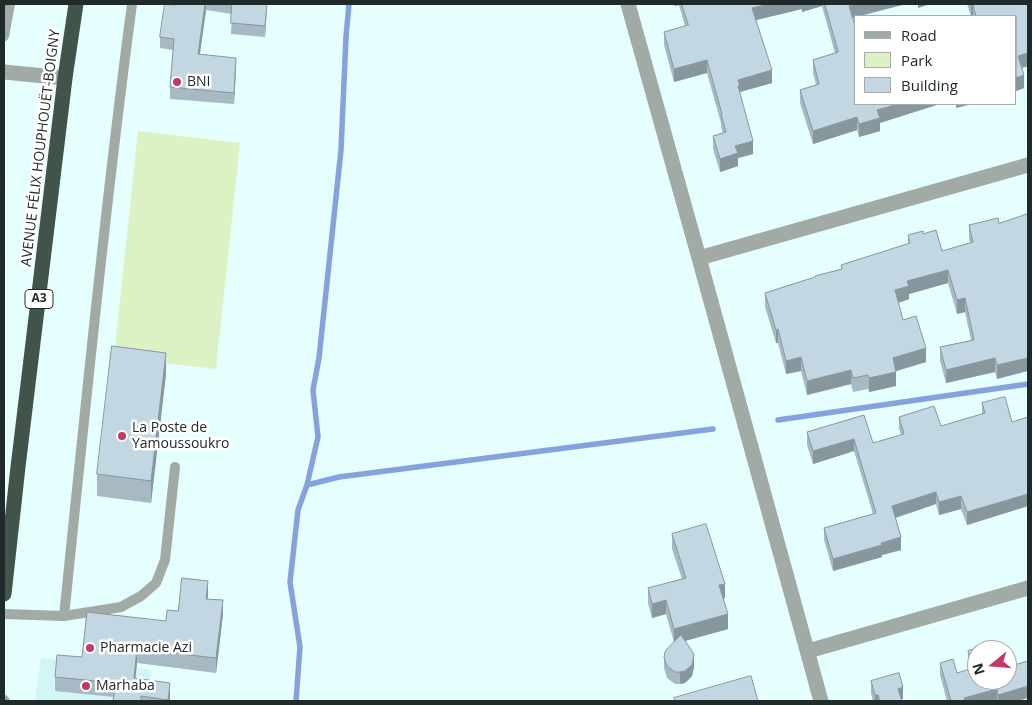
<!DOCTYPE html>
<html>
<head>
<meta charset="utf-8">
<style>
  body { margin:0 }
  #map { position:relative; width:1032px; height:705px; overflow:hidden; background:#e5fefe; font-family:"Open Sans",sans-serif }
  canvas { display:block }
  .frame { position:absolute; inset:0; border:5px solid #212a2a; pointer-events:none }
  .legend { position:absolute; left:854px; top:15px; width:162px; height:90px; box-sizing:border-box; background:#fff; border:1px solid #a6aaaa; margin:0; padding:6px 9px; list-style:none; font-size:15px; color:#212a2a }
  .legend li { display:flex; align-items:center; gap:10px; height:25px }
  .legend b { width:25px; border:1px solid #a6aaaa }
  .north { position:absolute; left:967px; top:640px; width:50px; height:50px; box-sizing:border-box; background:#fff; border:1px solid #a6aaaa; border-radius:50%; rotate:253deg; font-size:14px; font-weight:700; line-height:20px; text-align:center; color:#212a2a }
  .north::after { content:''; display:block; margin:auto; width:18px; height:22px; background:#c63864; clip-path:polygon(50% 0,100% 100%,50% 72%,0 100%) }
</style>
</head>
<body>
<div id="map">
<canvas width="1032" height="705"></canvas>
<div class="frame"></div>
<ul class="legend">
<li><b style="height:6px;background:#a1aaa5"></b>Road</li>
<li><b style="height:14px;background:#ddf2c4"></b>Park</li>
<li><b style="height:14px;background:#c2d7e2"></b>Building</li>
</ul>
<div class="north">N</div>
</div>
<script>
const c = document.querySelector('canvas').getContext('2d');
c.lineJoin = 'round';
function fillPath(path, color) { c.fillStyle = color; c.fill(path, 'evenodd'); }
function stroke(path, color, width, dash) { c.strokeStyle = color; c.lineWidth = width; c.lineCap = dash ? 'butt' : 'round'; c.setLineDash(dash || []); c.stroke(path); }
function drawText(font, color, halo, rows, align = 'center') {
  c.font = font + ' "Open Sans",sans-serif'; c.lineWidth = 5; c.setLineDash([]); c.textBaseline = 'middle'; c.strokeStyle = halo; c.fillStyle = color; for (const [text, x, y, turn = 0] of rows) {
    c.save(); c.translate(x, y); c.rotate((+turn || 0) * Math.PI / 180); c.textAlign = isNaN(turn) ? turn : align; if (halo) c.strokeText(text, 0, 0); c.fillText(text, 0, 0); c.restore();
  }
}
fillPath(new Path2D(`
  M140,632l-4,36 15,2 -3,31h-113l6,-43 42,4z`), '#d2f5f5');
fillPath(new Path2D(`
  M138,131l102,12 -24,226 -102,-12z`), '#ddf2c4');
stroke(new Path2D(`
  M778,420l250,-36
  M307,485l32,-8 374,-48
  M296,701l4,-54 -10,-65 8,-72 9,-25 11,-48 -5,-47 6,-32 22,-208 5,-113 3,-33`), '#85a2dd', 5.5);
stroke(new Path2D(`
  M4,36l6,-32
  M4,614l60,2 57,-9 20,-11 15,-13 9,-23 10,-93
  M64,616c21,-204 41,-409 68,-612
  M4,700l1,1`), '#a1aaa5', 10);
stroke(new Path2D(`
  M628,4l71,254 122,443
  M4,72l61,6
  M699,258l329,-93
  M808,651l220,-63`), '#a1aaa5', 15);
stroke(new Path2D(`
  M4,594l14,-127 47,-389 11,-74`), '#42534a', 15);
fillPath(new Path2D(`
  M175,4h92l-2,33 -34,-3 1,-20 -26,-4 -6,44 36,15 -2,35 -64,-5v-12l3,-37 -13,-2v-11z
  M674,4h232l-50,12v1l-3,1 27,105v8l-21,6 -2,-7 -44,14 -13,-41v-13l16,-5 -3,-12v-13l22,-7 -13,-47 -20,6v-3l-46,11 16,63 -32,9 13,62 -15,4v8l-18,6 -7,-23v-13l10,-3 -2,-6v-4l-14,-50 -33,9 -10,-37v-13l21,-6 -6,-21 -4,1z
  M967,4h61v62l-7,2 3,7v13l-8,3v-75h-45z
  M998,218l-1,161 -2,-7 -49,11 -6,-22v-14l31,-7 -6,-28 -8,2 -9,-31 -39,11v5l-11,4 5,17 23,42 -30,9v15l-27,6 -1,-3 -15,3 -2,-8 -44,11 -6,-24 -15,3 -8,-31h-2l-11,-36v-14l76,-24v-4l67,-21v-9l15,-1 19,17 28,-8 -1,-5v-13z
  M166,374l-15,129 -54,-7v-22z
  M982,403l30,19 16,-5v89l-61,19 -6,-16 -22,6 -3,-11 -41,14 6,32 -19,5v2l-49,14 -9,-31v-12l49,-14 -19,-63 -41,13 -6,-19v-13l66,11 28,-8 -2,-6v-12l42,9 41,-12z
  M672,534l53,64 -2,1 5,30 -43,12 9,26 -2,9 -7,7 -5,1h-5l-8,-6 -3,-10v-11l10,-15 -8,-28 -14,4 -4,-15v-15l34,-9 -10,-30z
  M208,595l-1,4 16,15 -7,59 -79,-10 -2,15 35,19v4h-57l1,-4 -59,-6v-14l27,-20 84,-36 12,-10z
  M968,651l9,29 51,-19v37l-11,3h-20v-1l-3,1h-47l-7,-26v-12l17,10 13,-4 -2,-6z
  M871,681l32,18h-1v2h-29l-2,-8z`), '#a7b9c2');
fillPath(new Path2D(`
  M205,4l1,6 -8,56v-12z
  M267,4l-2,33v-11z
  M675,4h4v1l-4,1z
  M770,4h32v5l-50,12v-13z
  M802,4h20v2l-20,6z
  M858,4h48l-46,12h-4v1l-7,2v-13z
  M918,4h12l-12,4z
  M971,5h2v11h-2z
  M1028,53v13l-10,3v-13z
  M236,58v11l-2,35v-11z
  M707,60v13l-33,9v-13z
  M772,70v13l-32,9v7l-2,-13v-6z
  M1024,75v13l-8,3v-13z
  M898,104h42l-60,19v8l-21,6v-13l18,-14z
  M956,104h16l-16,4z
  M857,117v13l-44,14v-13z
  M753,141v13l-15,4v8l-18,6v-13l15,-13z
  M948,270v13l-39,11v5l-14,5v-14l12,-9z
  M965,298v14l-8,2v-14z
  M778,329v14h-2v-13z
  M926,348v14l-33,10v-14z
  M166,353v21l-15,129v-22z
  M801,357v14l-15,3v-13z
  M995,358v14l-49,11v-13z
  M1028,358v13l-31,8v-14z
  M851,370v14l-44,11v-14z
  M896,372v14l-27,6v-14z
  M854,439v12l-41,13v-13z
  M936,492v12l-44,15v-13z
  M1028,494v12l-61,19v-13z
  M961,496v13l-22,6v-13z
  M901,537v13l-19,5v2l-49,14v-12z
  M208,581v14l-2,18v-14z
  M725,584v14l-6,2v-15z
  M223,600v14l-7,59v-15z
  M666,600v14l-14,4v-14z
  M728,614v15l-54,15v-15z
  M137,649v14l-3,29v-14z
  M694,655v12l-2,9 -7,7 -5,1v-12z
  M170,683v18h-2z
  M1028,686v12l-11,3h-19v-6z
  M903,687v12l-5,1v-11z
  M997,689v11l-3,1h-30v-3z
  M875,695h3v6h-3z`), '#88969e');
const building = new Path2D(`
  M165,4l10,1v-1h30l-7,50 38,4 -2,35 -64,-6 4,-48 -14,-2z
  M232,4h35l-2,22 -34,-3z
  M682,4h88l-18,4 20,62 -34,10 2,6h-2l15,55 -18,5 3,7 -18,6 -7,-23 13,-4 -5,-18h1l-15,-54 -33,9 -10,-37 24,-7z
  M825,4h33l-9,2 7,23v75h42l-21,6 3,8 -21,6 -2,-7 -44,14 -13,-41 19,-6 -6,-24 25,-8z
  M971,4h57v49l-10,3 6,19 -8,3v-62h-40l-3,-11h-2z
  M1028,214v144l-31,7 -2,-7 -49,12 -6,-23 34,-7 -9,-42 -8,2 -9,-30 -41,11 2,5 -14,4 8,30 13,-4 10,32 -33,10 3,14 -27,6 -1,-3 -15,3 -2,-8 -44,11 -6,-24 -15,4 -8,-32 -2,1 -11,-37 50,-16v-1l27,-7 -1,-4 69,-22 -2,-8 15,-4v3l13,-4 6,21 31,-9 -4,-17 29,-7 1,5z
  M112,346l54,7 -15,128 -54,-7z
  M1005,397l7,25 16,-5v77l-61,18 -6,-16 -22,6 -3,-10 -44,14 9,31 -20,6 1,2 -49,14 -9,-31 52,-15 -22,-74 -41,12 -6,-19 57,-17 9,28 31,-9 -5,-17 35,-11 7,20 44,-13 -3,-10z
  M706,524l19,60 -6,1 9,29 -54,15 -8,-29 -14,4 -4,-16 38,-10 -14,-44z
  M182,578l26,3 -2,18 17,1 -7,58 -79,-9 -3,29 36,5 -2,17 -27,-4v5h-28l3,-18 -61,-6 2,-22 25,2 5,-45 79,9 1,-11 11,1z
  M681,635l11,16 2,4 -2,10 -7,6 -5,1h-5l-8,-6 -3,-9 1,-5 3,-4z
  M992,644l2,6h-17v30h30v-13l21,-6v25l-30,9 -1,-6 -33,9 1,3h-14l-11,-38 13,-4 4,14 16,-5 -5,-17z
  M899,673l4,14 -5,2 4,12h-22l-2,-6h-3l-4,-14z
  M751,676l7,25h-83l-1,-3z`);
fillPath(building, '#c2d7e2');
stroke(building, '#88969e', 1);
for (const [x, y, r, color] of [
  [177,82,5,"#c63864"],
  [122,436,5,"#c63864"],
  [90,648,5,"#c63864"],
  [86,686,5,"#c63864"]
]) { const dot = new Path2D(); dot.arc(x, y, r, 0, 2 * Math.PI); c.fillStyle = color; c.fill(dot); stroke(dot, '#fff', 2); }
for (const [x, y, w] of [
  [39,299,28]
]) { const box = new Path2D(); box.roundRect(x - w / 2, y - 9.5, w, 19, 4); c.fillStyle = '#fff'; c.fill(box); stroke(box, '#212a2a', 1); }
drawText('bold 12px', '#212a2a', null, [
  ["A3",39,299]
]);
drawText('14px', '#212a2a', '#fff', [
  ["BNI",187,82],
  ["La Poste de",132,428],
  ["Yamoussoukro",132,444],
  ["Pharmacie Azi",100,648],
  ["Marhaba",96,686]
], 'left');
drawText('14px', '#212a2a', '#fff', [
  ["AVENUE FÉLIX HOUPHOUËT-BOIGNY",41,148,-83]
]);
</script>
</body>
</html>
